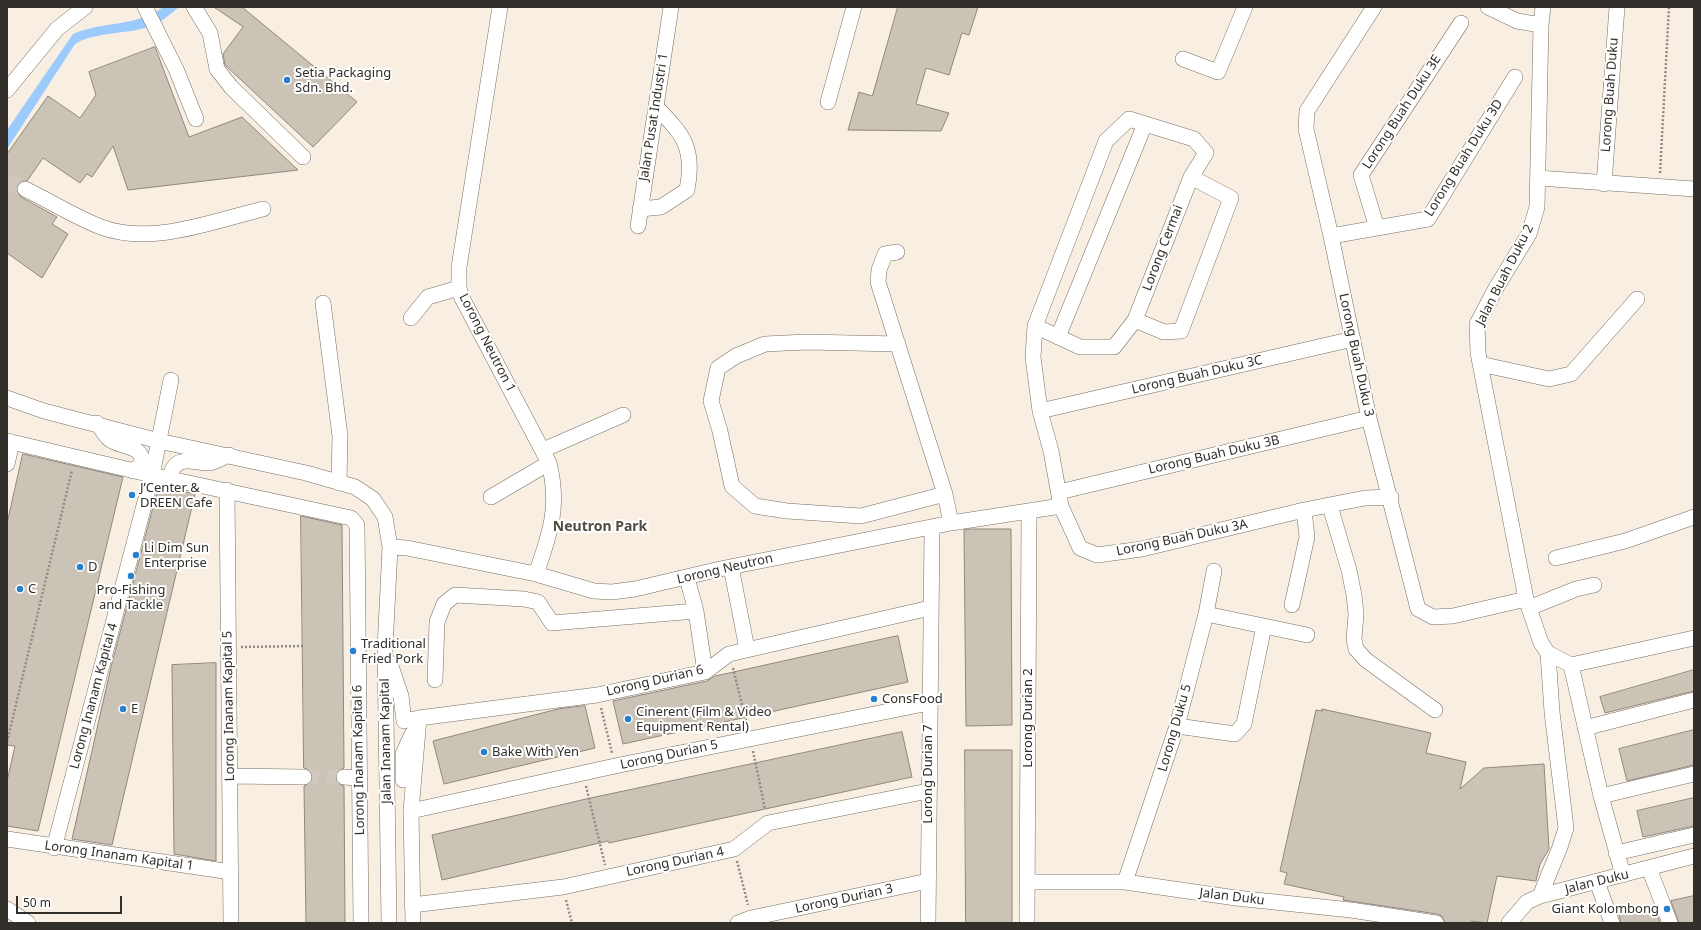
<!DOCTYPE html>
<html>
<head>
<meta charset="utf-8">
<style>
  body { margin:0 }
  #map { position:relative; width:1701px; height:930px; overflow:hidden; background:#f8efe2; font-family:"Noto Sans",sans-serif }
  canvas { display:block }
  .frame { position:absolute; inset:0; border:8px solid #322e29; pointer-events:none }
  .scale { position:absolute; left:16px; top:896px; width:106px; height:18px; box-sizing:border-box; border:2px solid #322e29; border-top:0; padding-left:5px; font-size:12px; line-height:14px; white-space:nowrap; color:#322e29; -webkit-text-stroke:3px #fff; paint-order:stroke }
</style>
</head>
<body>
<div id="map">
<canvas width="1701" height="930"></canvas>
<div class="frame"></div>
<div class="scale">50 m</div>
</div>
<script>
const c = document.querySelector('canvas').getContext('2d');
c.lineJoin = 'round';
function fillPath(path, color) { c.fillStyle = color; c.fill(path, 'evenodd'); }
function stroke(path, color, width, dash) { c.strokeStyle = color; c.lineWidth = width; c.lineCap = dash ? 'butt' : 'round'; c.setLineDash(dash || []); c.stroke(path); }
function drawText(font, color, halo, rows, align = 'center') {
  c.font = font + ' "Noto Sans",sans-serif'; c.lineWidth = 4; c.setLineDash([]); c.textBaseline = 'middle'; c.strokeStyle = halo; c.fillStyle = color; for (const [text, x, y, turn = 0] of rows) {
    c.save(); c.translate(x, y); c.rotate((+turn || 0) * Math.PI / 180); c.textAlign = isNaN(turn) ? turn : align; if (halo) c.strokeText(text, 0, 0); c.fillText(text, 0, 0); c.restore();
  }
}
fillPath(new Path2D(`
  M163,7h16c-10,8 -18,16 -31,20 -21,7 -54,5 -73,17l-68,105v-19l66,-96c29,-13 65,-7 90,-27z`), '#9bcbfc');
const building = new Path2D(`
  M214,7h28l115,95 -44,45 -88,-82 -2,-11 20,-27z
  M898,7h80l-9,28 -7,-2 -13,42 -23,-7 -10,36 33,9 -8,18 -93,-1 11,-38 13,4z
  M155,47l34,90 53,-20 56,53 -170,20 -15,-44 -21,31 -5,-3 -7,9 -37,-25 -16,23 -7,1 -4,7 5,8 36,20 -5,7 16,10 -26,44 -35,-25v-99l41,-58 32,22 16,-23 -7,-23z
  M23,454l100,23 -85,354 -31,-5v-45l8,-35 -8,-1v-221z
  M159,486l36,8 -83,351 -40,-6 39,-172z
  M301,516l41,9 2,243 -7,4 -2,5 4,7 5,2 1,137h-39l-2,-137 7,-4 2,-5 -4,-7 -5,-2z
  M970,529h41l1,196 -46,1 -2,-196z
  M898,636l10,46 -285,62 -10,-43 94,-20 8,-5 14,-3z
  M216,663v198l-42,-7 -2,-189z
  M1694,670v21l-89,22 -5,-16z
  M585,706l10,42 -151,36 -11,-43 125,-32z
  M1322,709l109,24 -5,20 40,9 -6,27 24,-21 60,-4 5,85 -9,15 -4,17 -39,-5 -10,47 -16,-2 -1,2h-25l-3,-7 -5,-2 -94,-14 1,-3 -60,-13 3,-11 -7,-2 36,-161 6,1z
  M1694,730v35l-67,16 -8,-32z
  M902,732l10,45 -303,66 -1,-2 -166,39 -10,-45 154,-36z
  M965,750h47v173h-46z
  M1694,798v28l-51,11 -6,-26z
  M1694,896v27h-15l-8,-22z
  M1654,906l6,17h-39l-2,-8z`);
fillPath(building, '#ccc3b7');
stroke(building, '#90877c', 1);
stroke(new Path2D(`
  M7,181l18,8
  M304,777h40`), '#d0c8bd', 15, [15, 8]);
const minor = new Path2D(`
  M145,7l31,62 20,50
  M194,7l16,26 7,36 14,18 72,70
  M500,7l-41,260v21l3,10 87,165c11,43 1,71 -13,111
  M1374,7l-67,104 -1,18 25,107 38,182 49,191 15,8 20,-1 73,-17
  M1488,7l29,14 24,4
  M1543,7l-2,18 -4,182 -8,27 -33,54 -19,36 1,29 48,246 15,44 7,10 23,12 30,131 22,79
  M1183,59l35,13 27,-65
  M7,90l50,-61 28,-22
  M828,102l26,-95
  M1538,178l156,11
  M1604,184l13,-177
  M25,189c25,12 50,28 76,38 51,19 112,-6 162,-18
  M640,209l21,-2 26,-17c8,-41 -3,-55 -31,-83
  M638,226l33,-219
  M1377,228l-16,-53 100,-152
  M1331,236l97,-17 87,-142
  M897,252l-12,2 -6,16 -1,12 67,212 6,29
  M323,303l17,133 -1,47
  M411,318l17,-21 31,-9
  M1135,320l56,-143
  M1035,326l45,21h34l21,-27 29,12 17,-1 50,-133 -40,-21 15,-24 -12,-14 -65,-20 -23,22 -71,185 -2,31 7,54 11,40 10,55 19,42 17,7 45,-6 162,-39 61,-12 26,-1
  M1058,337l87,-213
  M898,344l-91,-2 -42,2 -29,12 -18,12 -7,33 9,30 12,55 23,20 32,5 74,5 84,-22
  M1480,364l69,15 22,-5 66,-75
  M7,398l37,13 115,30 147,32 49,14 18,12 12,18 5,30 -5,102 4,274
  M1040,411l313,-72
  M97,423c4,5 8,13 12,16 11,9 35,5 33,25l-9,7
  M7,441l145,34 199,43 6,7 4,398
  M543,450l80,-35
  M7,464l5,-22
  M170,479c3,-25 21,-17 38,-16 6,0 15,-6 21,-8
  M227,490l4,433
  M1059,492l310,-74
  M491,497l58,-34
  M1330,506l19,64 5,25 2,19 -2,25 2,10 10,11 69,50
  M390,547l17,1 129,26 58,17 18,1 23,-3 85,-20 231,-46 110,-17
  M1556,558l69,-17 69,-24
  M731,567l16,82
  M687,578l9,33 9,61
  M1292,605l15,-68 -3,-27
  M1529,608l47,-19 18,-4
  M1206,614l101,21
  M390,663l11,33 3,25 15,-3 178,-23 108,-23 24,-18 201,-46
  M1571,665l123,-27
  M435,680l2,-58 7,-18 11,-9 69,4 14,3 14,21 144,-12
  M1177,726l58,8 9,-10 20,-98
  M1585,728l109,-28
  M231,776l73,1
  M344,777l14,1
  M403,780v-26l9,-20
  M1601,796l93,-22
  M411,811l204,-45 314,-63
  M7,839l224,33
  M54,848l98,-373 19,-95
  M1616,853l78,-18
  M1649,868l21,55
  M1027,882h98l111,16 115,12 85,13
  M1125,882l52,-156 29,-112 8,-43
  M1597,882l15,41
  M1540,896l20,-49 6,-19 -14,-116 -4,-59
  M412,905l151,-18 171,-38 34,-26 160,-32
  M7,909l21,14
  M413,923l-2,-112 8,-93
  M738,923l13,-5 177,-37
  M928,923l4,-395
  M1027,923l2,-411
  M1509,923l18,-21 13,-6 154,-40`);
stroke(minor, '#766e63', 16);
stroke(new Path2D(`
  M1660,173l9,-166
  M241,647l62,-1
  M733,668l14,57
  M601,708l11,45
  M7,742l65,-272
  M753,751l12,58
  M586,786l19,79
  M737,861l11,44
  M566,900l6,23`), '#918b82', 2.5, [2, 2]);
stroke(minor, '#fff', 15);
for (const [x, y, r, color] of [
  [287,80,4,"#277fcd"],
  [132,495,4,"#277fcd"],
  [136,555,4,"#277fcd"],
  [80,567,4,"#277fcd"],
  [131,576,4,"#277fcd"],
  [20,589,4,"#277fcd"],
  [353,651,4,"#277fcd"],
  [874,699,4,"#277fcd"],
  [123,709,4,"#277fcd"],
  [628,719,4,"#277fcd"],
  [484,752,4,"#277fcd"],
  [1667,909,4,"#277fcd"]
]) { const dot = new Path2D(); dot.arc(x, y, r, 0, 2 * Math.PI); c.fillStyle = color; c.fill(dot); stroke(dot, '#fff', 1.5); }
drawText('13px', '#322e29', '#fff', [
  ["Setia Packaging",295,73],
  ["Sdn. Bhd.",295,88],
  ["J’Center &",140,488],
  ["DREEN Cafe",140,503],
  ["Li Dim Sun",144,548],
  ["Enterprise",144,563],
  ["D",88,567],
  ["C",28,589],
  ["Pro-Fishing",131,590,"center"],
  ["and Tackle",131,605,"center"],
  ["Traditional",361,644],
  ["Fried Pork",361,659],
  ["ConsFood",882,699],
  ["E",131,709],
  ["Cinerent (Film & Video",636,712],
  ["Equipment Rental)",636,727],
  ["Bake With Yen",492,752],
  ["Giant Kolombong",1659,909,"right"]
], 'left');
drawText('13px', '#322e29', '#fff', [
  ["Lorong Buah Duku",1610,95,-86],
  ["Lorong Buah Duku 3E",1402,112,-57],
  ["Jalan Pusat Industri 1",654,117,-81],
  ["Lorong Buah Duku 3D",1464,158,-58],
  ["Lorong Cermai",1163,248,-69],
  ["Jalan Buah Duku 2",1505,275,-63],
  ["Lorong Neutron 1",487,343,63],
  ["Lorong Buah Duku 3",1356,355,78],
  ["Lorong Buah Duku 3C",1197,375,-13],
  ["Lorong Buah Duku 3B",1214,455,-13],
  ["Lorong Buah Duku 3A",1182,538,-12],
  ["Lorong Neutron",725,569,-13],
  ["Lorong Durian 6",655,681,-13],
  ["Lorong Inanam Kapital 4",94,696,-75],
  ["Lorong Inanam Kapital 5",229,706,-91],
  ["Lorong Durian 2",1028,718,-90],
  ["Lorong Duku 5",1175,728,-74],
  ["Jalan Inanam Kapital",386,741,-91],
  ["Lorong Durian 5",669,755,-12],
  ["Lorong Inanam Kapital 6",359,760,-91],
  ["Lorong Durian 7",928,774,-90],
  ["Lorong Inanam Kapital 1",119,856,8],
  ["Lorong Durian 4",675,862,-12],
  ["Jalan Duku",1597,882,-14],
  ["Jalan Duku",1232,897,7],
  ["Lorong Durian 3",844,899,-12]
]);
drawText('bold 14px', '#524b40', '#fff', [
  ["Neutron Park",600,527]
]);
</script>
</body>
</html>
